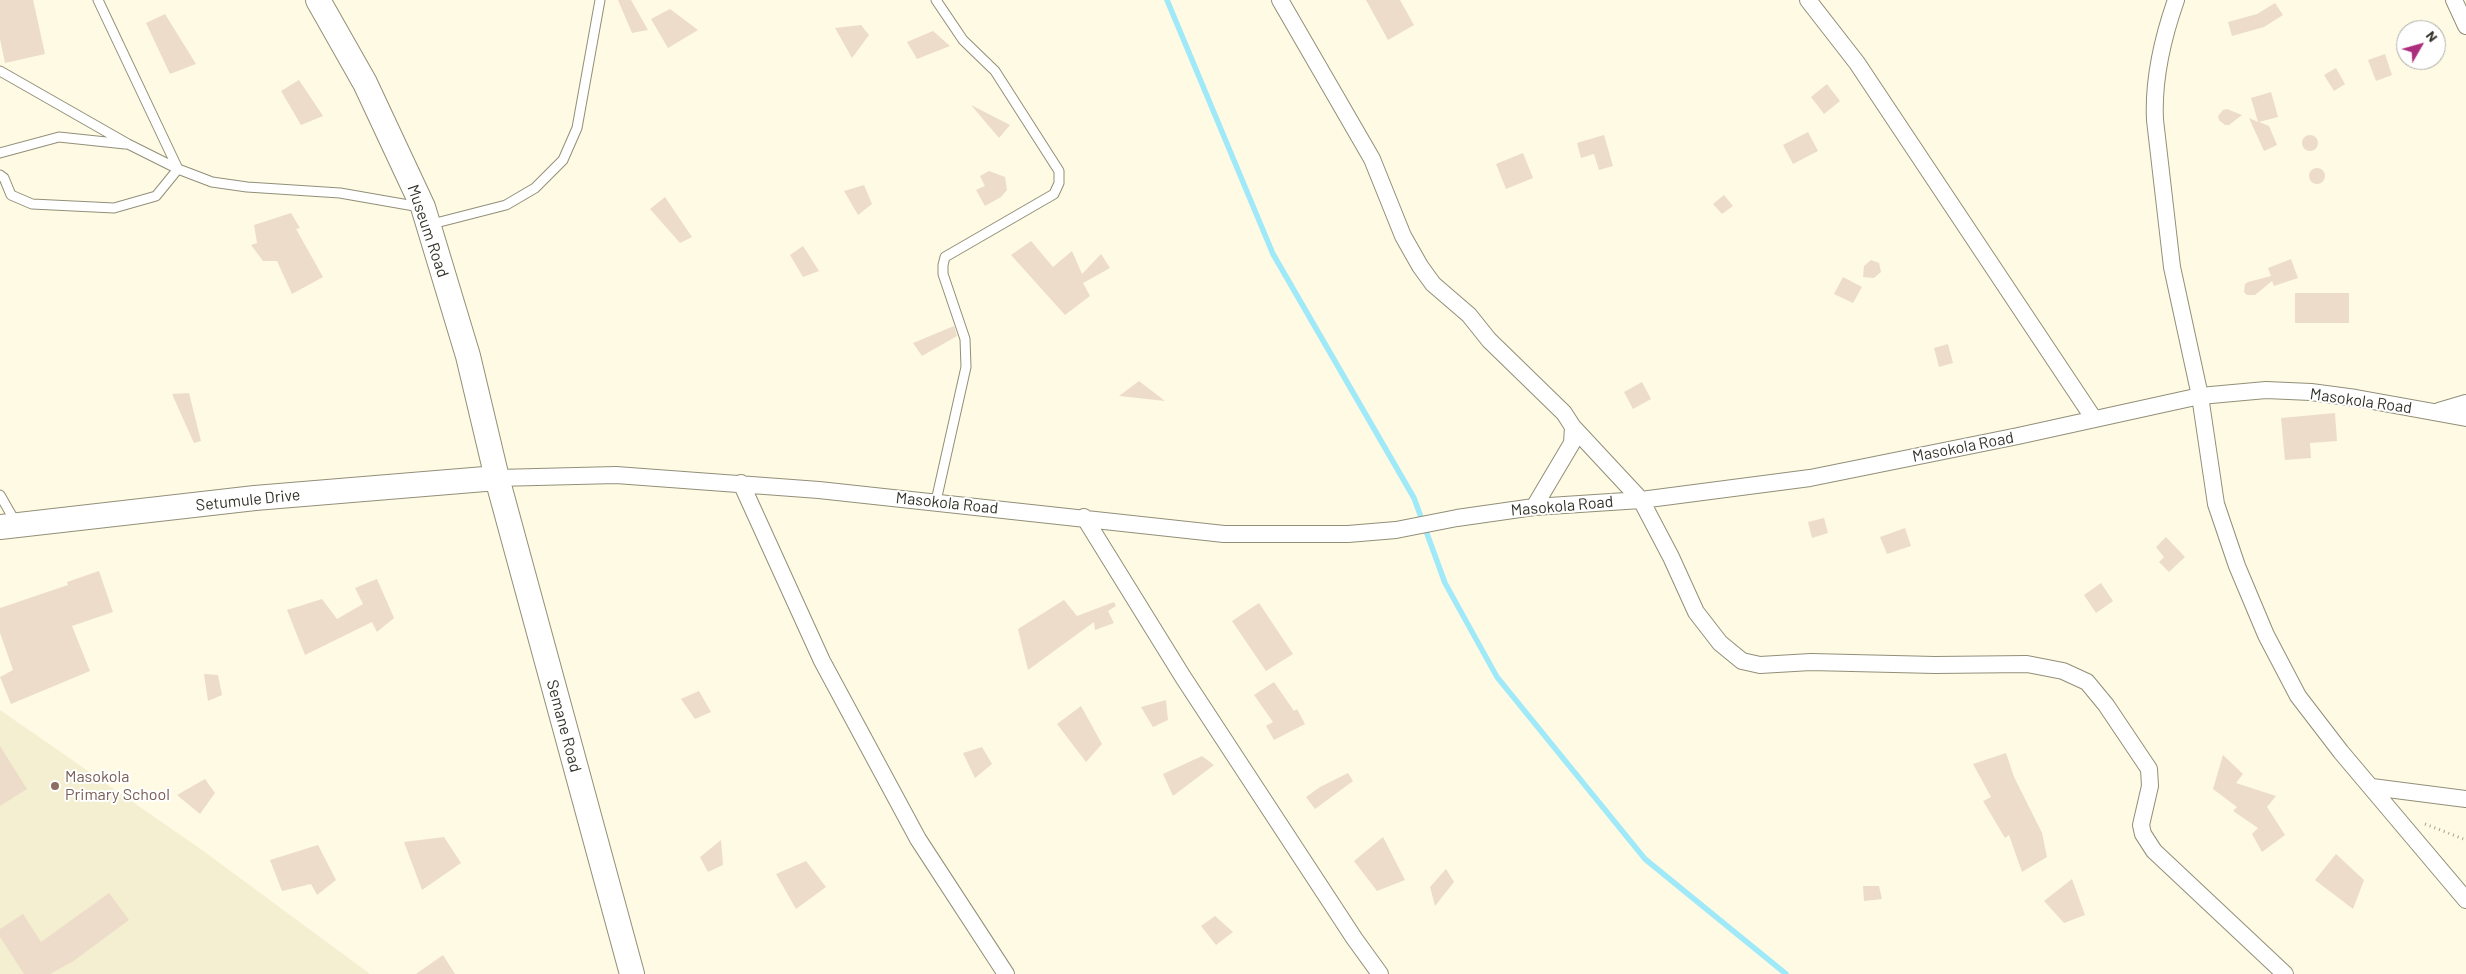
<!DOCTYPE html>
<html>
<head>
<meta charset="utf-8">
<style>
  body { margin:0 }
  #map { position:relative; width:2466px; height:974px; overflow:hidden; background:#fefae3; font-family:Barlow,sans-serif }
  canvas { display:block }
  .north { position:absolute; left:2396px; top:20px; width:50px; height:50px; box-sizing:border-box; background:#fff; border:1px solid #aeadaa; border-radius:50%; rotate:52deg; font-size:14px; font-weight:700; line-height:20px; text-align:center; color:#34332a }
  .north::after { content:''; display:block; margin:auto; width:18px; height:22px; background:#ac2d7d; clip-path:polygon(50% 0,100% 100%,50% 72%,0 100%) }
</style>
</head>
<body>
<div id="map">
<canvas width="2466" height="974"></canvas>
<div class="north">N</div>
</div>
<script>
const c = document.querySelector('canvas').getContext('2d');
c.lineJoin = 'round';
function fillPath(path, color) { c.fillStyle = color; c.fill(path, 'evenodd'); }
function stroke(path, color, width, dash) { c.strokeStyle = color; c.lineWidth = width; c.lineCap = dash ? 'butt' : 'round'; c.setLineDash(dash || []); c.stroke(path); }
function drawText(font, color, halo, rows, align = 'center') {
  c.font = font + ' Barlow,sans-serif'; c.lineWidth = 4; c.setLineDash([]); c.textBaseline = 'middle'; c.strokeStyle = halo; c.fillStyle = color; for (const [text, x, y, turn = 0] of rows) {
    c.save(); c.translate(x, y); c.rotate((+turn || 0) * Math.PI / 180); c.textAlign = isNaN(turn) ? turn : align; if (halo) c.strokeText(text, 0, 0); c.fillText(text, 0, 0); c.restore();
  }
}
fillPath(new Path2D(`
  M0,710l202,140 168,124h-370z`), '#f4efd1');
stroke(new Path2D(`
  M1167,0l106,254 141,244 31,85 52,94 148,182 141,115`), '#a0e9f9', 5.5);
fillPath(new Path2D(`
  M0,0h33l12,54 -40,9 -5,-24z
  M618,0h13l17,30 -16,3z
  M1366,0h34l14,25 -26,15z
  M2275,3l8,12 -19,12 -32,9 -4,-14 29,-8z
  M670,9l28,21 -30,18 -17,-29z
  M165,14l31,50 -26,10 -24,-51z
  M861,25l8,10 -17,23 -17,-30z
  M933,31l17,15 -33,13 -10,-17z
  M2385,54l7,21 -16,6 -8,-21z
  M2336,68l9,16 -11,7 -10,-16z
  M299,80l24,36 -22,9 -20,-34z
  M1827,84l13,17 -16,13 -13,-17z
  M2271,92l7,25 -19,5 10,4 8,19 -13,6 -15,-33 9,4 -7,-24z
  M971,105l39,20 -11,13z
  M2227,109l15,6 -13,10h-4l-6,-5 -1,-4 5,-6z
  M1808,132l10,19 -25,13 -10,-19z
  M1604,135l9,31 -14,4 -5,-16 -13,4 -4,-15z
  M2302 143a8 8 0 1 1 16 0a8 8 0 1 1-16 0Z
  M1523,153l10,25 -27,11 -10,-25z
  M2309 176a8 8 0 1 1 16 0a8 8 0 1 1-16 0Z
  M989,171l16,6 2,13 -6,7 -16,9 -9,-16 9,-4 -5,-10z
  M864,185l8,19 -14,11 -14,-24z
  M1724,195l9,11 -11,8 -9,-10z
  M665,197l27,40 -12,6 -30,-34z
  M291,213l9,15 -4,1 27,48 -31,17 -15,-33h-14l-12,-16 6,-2 -3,-18z
  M1031,241l22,26 19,-16 10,23 19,-20 9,14 -27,15 7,13 -25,19 -54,-60z
  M803,246l16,25 -16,6 -13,-22z
  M2291,259l7,19 -24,8 -2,-5 -17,14h-8l-3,-3 1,-8 3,-2 23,-6 -3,-8z
  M1871,260l8,3 2,9 -7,6 -11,-1 1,-11z
  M1843,277l19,10 -9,16 -19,-9z
  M2295,293h54v30h-54z
  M954,326l3,10 -35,20 -9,-13z
  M1948,344l5,19 -14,4 -5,-19z
  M1139,381l26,20 -46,-5z
  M1642,382l9,17 -18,10 -9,-17z
  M189,393l12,48 -7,2 -22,-49z
  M2335,413l2,28 -27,2 1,15 -26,2 -4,-42z
  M1824,518l4,15 -16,5 -4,-16z
  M1905,528l6,18 -24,8 -7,-17z
  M2166,537l19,20 -16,15 -10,-10 5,-5 -8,-10z
  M99,571l14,41 -41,14 18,45 -79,33 -11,-27 13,-7 -13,-37v-25l68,-23 -1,-3z
  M377,579l17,39 -17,14 -5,-10 -67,33 -18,-45 35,-11 15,20 26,-15 -8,-16z
  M2101,583l12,18 -17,12 -12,-18z
  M1064,600l13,16 37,-14 2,4 -8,5 6,12 -19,7 -1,-8 -66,48 -10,-41z
  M1259,603l34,51 -27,17 -34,-50z
  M204,674l14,1 4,20 -14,6z
  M1274,682l20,29 3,-2 8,15 -31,16 -8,-14 7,-4 -19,-27z
  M699,691l12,21 -16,7 -14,-20z
  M1166,700l2,20 -15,7 -12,-20z
  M1081,706l21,38 -16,18 -29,-38z
  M0,746l27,43 -27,17z
  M982,747l10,17 -17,14 -12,-25z
  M2006,753l8,24 28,56 5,24 -25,15 -13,-37 -4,3 -22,-37 8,-4 -18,-33z
  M2223,755l20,19 -7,9 40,13 -9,11 18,28 -23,17 -10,-18 6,-6 -25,-17 4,-4 -24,-18z
  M1202,756l12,9 -41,31 -10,-22z
  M1348,773l5,8 -38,28 -9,-12 14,-10z
  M205,779l10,14 -15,21 -23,-19z
  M444,837l17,26 -39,27 -18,-48z
  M1383,837l22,43 -28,11 -23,-30z
  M721,840l2,25 -15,7 -8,-15z
  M318,845l18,35 -19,15 -6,-11 -29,7 -12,-31z
  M2336,854l28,26 -11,29 -38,-29z
  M806,861l20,26 -30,22 -20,-35z
  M1446,869l8,13 -19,24 -5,-19z
  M2072,879l13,36 -21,8 -20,-22z
  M1863,886h16l3,13 -18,2z
  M109,893l20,27 -57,42 -22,12h-26l-24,-37v-8l23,-15 18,28z
  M1215,916l18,16 -17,13 -15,-19z
  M443,955l12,19h-39z`), '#eedcca');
const lane = new Path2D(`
  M936,0l27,40 32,31 64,100v12l-5,11 -109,63 -2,8v9l22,65 1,28 -30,134
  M0,71l128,73 50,25 34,13 35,5 93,6 80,14
  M0,153l59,-16 66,7
  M0,175l4,3 7,17 21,9 82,4 42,-12 22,-27 -80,-169
  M428,225l78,-20 29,-17 28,-28 14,-32 23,-128
  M0,495l16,28`);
const street = new Path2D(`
  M1280,0l92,159 31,77 17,30 13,18 36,31 20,25 75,73 9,14 -1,16 -38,64
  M1808,0l49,63 237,356
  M2176,0c-13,37 -23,80 -21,120l17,147 28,129 16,108 21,62 29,69 32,61 43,56 125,148
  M2454,0l12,26
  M2439,411l27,-8
  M1573,427l68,73 30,57 25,55 24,31 22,18 18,4 51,-3 124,3 92,-1 36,7 24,11 19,23 43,64 1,17 -9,39 2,9 11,17 131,123
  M497,478l119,-3 203,15 405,44h124l48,-4 61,-12 77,-11 107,-7 169,-22 208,-42 182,-40 66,-6 45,2 45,6 110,20
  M741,483l81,178 96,178 88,135
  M1084,517l99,160 171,261 26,36
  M2372,787l94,12`);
const secondary = new Path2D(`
  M318,0l47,83 58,124 45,149 29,122 135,496
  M0,527l255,-29 242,-20`);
stroke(lane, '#928f79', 11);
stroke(street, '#928f79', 18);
stroke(secondary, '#928f79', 26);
stroke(new Path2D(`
  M2425,824l41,16`), '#a5a291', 3, [1, 4]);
stroke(lane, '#fff', 9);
stroke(street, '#fff', 16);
stroke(secondary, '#fff', 24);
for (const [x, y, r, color] of [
  [55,786,5,"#8d6e63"]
]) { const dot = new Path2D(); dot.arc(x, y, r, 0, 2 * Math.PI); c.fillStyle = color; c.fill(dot); stroke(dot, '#fff', 2); }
drawText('16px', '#34332a', '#fff', [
  ["Museum Road",428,231,71],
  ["Masokola Road",2361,401,8],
  ["Masokola Road",1963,447,-11],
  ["Setumule Drive",248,500,-6],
  ["Masokola Road",947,503,6],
  ["Masokola Road",1562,506,-5],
  ["Semane Road",564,726,75]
]);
drawText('16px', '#785e54', '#fff', [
  ["Masokola",65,777],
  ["Primary School",65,795]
], 'left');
</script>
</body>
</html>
